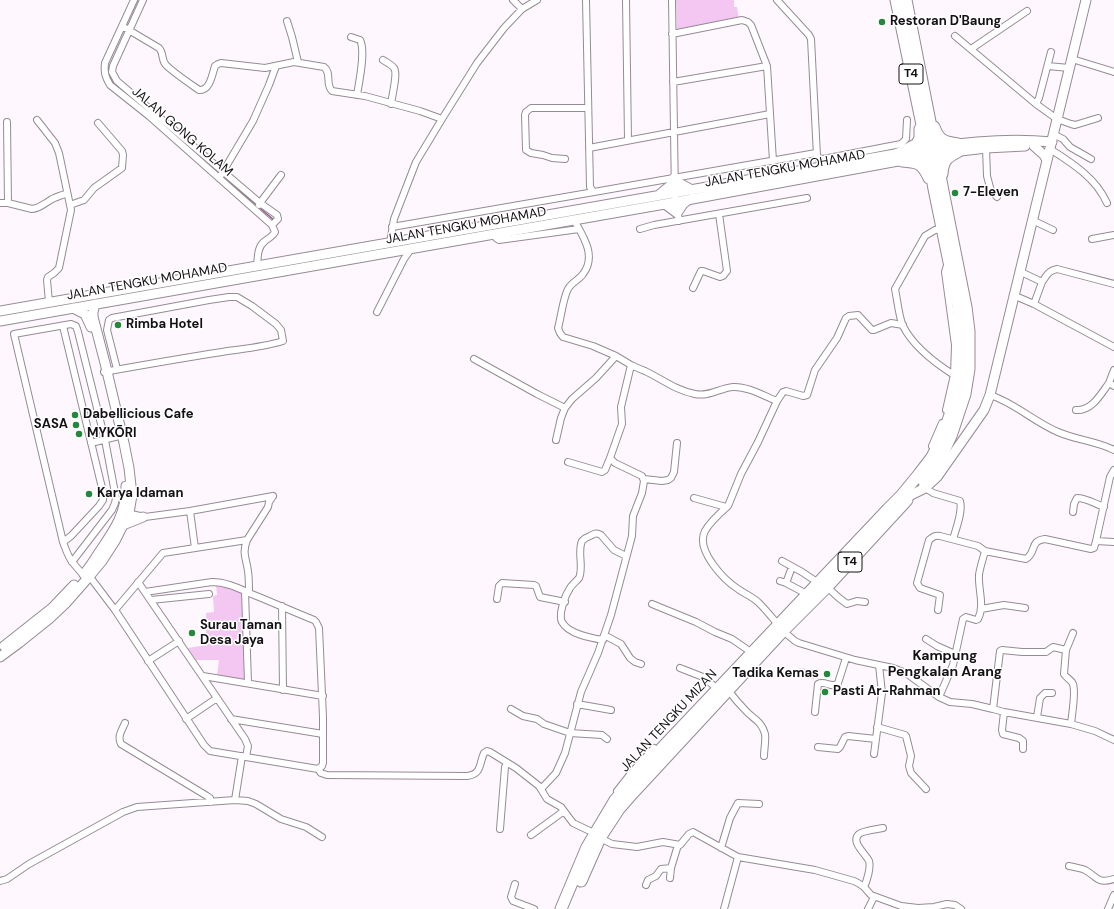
<!DOCTYPE html>
<html>
<head>
<meta charset="utf-8">
<style>
  body { margin:0 }
  canvas { display:block; background:#fff7fe }
</style>
</head>
<body>
<canvas width="1114" height="909"></canvas>
<script>
const c = document.querySelector('canvas').getContext('2d');
c.lineJoin = 'round';
function fillPath(path, color) { c.fillStyle = color; c.fill(path, 'evenodd'); }
function stroke(path, color, width, dash) { c.strokeStyle = color; c.lineWidth = width; c.lineCap = dash ? 'butt' : 'round'; c.setLineDash(dash || []); c.stroke(path); }
function drawText(font, color, halo, rows, align = 'center') {
  c.font = font + ' "DM Sans",sans-serif'; c.lineWidth = 3; c.setLineDash([]); c.textBaseline = 'middle'; c.strokeStyle = halo; c.fillStyle = color; for (const [text, x, y, turn = 0] of rows) {
    c.save(); c.translate(x, y); c.rotate((+turn || 0) * Math.PI / 180); c.textAlign = isNaN(turn) ? turn : align; if (halo) c.strokeText(text, 0, 0); c.fillText(text, 0, 0); c.restore();
  }
}
fillPath(new Path2D(`
  M676,0h58v7h3l2,12 -59,12 -3,-1z
  M216,585h3l25,9 1,87 -28,-6 2,-15h-23l-8,-12 18,-3v-32l8,-1 -1,-16 4,-1z
  M799,668l16,2 -1,9 -16,-1z`), '#f4c7f2');
stroke(new Path2D(`
  M110,80l23,19
  M186,145l33,28
  M222,176l52,44`), '#8e5e8e', 1.5);
const street = new Path2D(`
  M134,0l-29,63c-1,9 0,14 5,22l39,31 123,109 3,7c-2,4 -6,6 -10,9 -8,6 -7,16 -8,25
  M143,0l-30,66 -1,6 5,9 143,122 21,-28
  M586,0l4,187 2,3 2,2 222,-39
  M626,0l2,140
  M672,0l3,196
  M777,0l32,35 2,4 6,117 1,2 5,1 78,-15 5,-5 1,-19
  M522,9l15,-9
  M287,21l5,16 6,25
  M122,26l37,22c5,5 2,12 7,17 8,8 23,18 33,25 11,1 13,-15 16,-24l3,-2 3,-1 44,5 29,-6 30,5c8,6 1,17 8,24l33,5 55,15 22,8 -26,43 -22,57 -4,24
  M672,34l70,-14 6,2 3,3 16,41 6,95
  M955,36l81,68 21,15 14,5 4,1 23,-7
  M351,37l9,3c6,11 -1,42 -3,55
  M971,49l56,-38
  M1072,59l42,13
  M383,60c3,2 9,5 11,8 4,5 -2,28 -3,36
  M1048,66l21,2
  M673,82l94,-16
  M1036,104l3,-6 12,-46
  M442,119l35,-56 27,-35 18,-19 -9,-9
  M37,120l18,23 4,10 12,57 -12,58 -5,5 -6,4 -1,3 2,22
  M7,122l1,81
  M1053,134l10,5 7,8 21,12
  M589,148l181,-34
  M986,148l1,28 4,15 6,6
  M1050,149c22,14 46,29 57,54
  M565,159l-13,-1 -9,-3 -12,-2 -5,-3 -1,-35 1,-3 5,-4h57
  M221,175l32,-54 16,-36 7,-19
  M0,203h8l24,6c8,-1 10,-4 17,-8 5,-4 12,-5 18,-8
  M70,205l14,-5 10,-12 28,-20 1,-13 -1,-4 -24,-28
  M259,205l1,-2 17,12 1,4 -6,6
  M677,209l2,12
  M574,220c9,16 23,36 9,54 -4,6 -11,8 -15,15 -5,9 -7,29 -10,39l2,5 3,4 30,9 23,10
  M1032,220l21,10
  M392,227l202,-35
  M640,229l14,-4 153,-27
  M942,229l-7,1 -10,6 -30,53c2,9 4,29 8,37 10,20 32,37 51,49
  M495,234l1,4 3,2 80,-11
  M1092,239l22,-4
  M1019,271l23,11c5,-7 6,-11 15,-13l57,15
  M693,288l8,-17h2l17,6 3,-1 4,-5 -8,-57
  M1013,295l21,9 80,43
  M1034,304l8,-22
  M377,312l27,-53 7,-10
  M474,359l63,35 28,14
  M631,365c4,2 9,4 14,6 17,8 30,19 50,23 14,3 25,-6 38,-7 14,-1 31,9 44,14
  M1114,370l-5,13 5,3
  M104,372c39,-7 79,-14 118,-20 20,-3 42,-5 61,-11l-2,-11 -5,-6 -24,-18 -15,-9h-8l-20,3 -97,18 -3,2 -2,10 10,39
  M990,395c25,8 44,27 68,37 18,8 38,9 56,18
  M946,410l8,-35 1,-30 -10,-73 1,-4 2,-4
  M1076,410c16,1 25,-16 33,-27
  M91,443l32,-8
  M932,446l10,-23
  M568,462l34,10 3,-2 5,-12
  M644,479l18,2 6,-1 3,-2 3,-6 3,-29
  M922,486l11,7 27,8c3,10 -4,28 -7,38
  M694,498l32,9
  M190,511l5,37
  M1073,512l1,-8 3,-6c10,0 18,6 27,9
  M126,513l19,4 45,-6 83,-15
  M1096,541l14,-64 4,-7
  M63,542l8,-6 28,-30 4,-6v-8l-40,-166
  M782,561l20,11 12,8
  M72,562l40,-52 3,-7 1,-5 -11,-58 -27,-108 -2,-6 -5,-2 -57,10 49,208c3,8 5,15 10,21l12,14
  M87,573l28,37 89,135 6,6 108,18 3,4 6,2 140,1c15,-2 12,-12 17,-23l3,-2 3,1 26,16 23,18 8,13 14,8 12,16 21,10
  M780,581l6,2 17,9
  M138,582l107,157 3,7 -2,11
  M786,583l6,-16
  M827,587l12,11 8,6 10,-3 8,1
  M245,591l3,92
  M145,592l67,-10c15,0 28,7 42,13 20,8 40,17 60,25l2,2 3,6 4,89v46l-1,3 -4,3
  M249,593c0,-8 0,-15 -1,-22 -2,-14 -6,-17 -1,-31l21,-33 1,-5 4,-6
  M497,599l2,-13 3,-3 32,2 2,1 4,11 25,5
  M151,600l58,-6
  M652,604l44,18 19,10 17,7 16,11
  M282,606l1,84
  M981,609l23,-4 21,3
  M115,610l48,-57 84,-13
  M938,610l2,-15 -20,-7 -3,-5 12,-43c4,-3 6,-5 11,-4l38,10 7,5
  M775,621c-5,-6 -10,-12 -16,-18 -6,-6 -14,-9 -21,-14 -14,-9 -43,-39 -33,-58 5,-9 15,-18 23,-25l13,-32 17,-32 19,-41 6,-9 3,-1 17,5 4,-1 8,-25 22,-32 9,-20 3,-2 9,-1 14,15h2l17,-7 12,2
  M783,631l12,10 4,2 56,17 38,8 13,5 33,24 11,5 22,2 21,5 11,3 67,12 24,7 19,9
  M604,635l17,9 9,14 5,4 6,2
  M926,639l11,7 18,8
  M603,640c-12,-2 -35,-6 -41,-18 -4,-7 3,-26 7,-32 2,-5 7,-8 10,-12 5,-11 -2,-26 3,-37 2,-2 5,-4 8,-5 4,-2 6,-4 11,-1l13,15 12,6
  M148,661l31,-20
  M680,668l23,9 11,9
  M203,676l120,20
  M728,690c6,8 12,15 19,22 7,7 15,10 18,22 1,7 -1,15 -1,22
  M939,697l14,-32 10,-46 3,-2 10,3 2,-1c7,-13 0,-30 1,-44 1,-8 4,-16 6,-24l41,8c11,-7 3,-18 19,-20l46,10 3,-1 2,-7 18,1
  M577,704l34,6
  M511,709l12,7 14,3 7,5 26,9 32,2 5,4
  M993,709l7,-58 2,-1 20,2h24l7,-5 13,3
  M815,712l3,-28c7,-4 14,5 20,-1l8,-25
  M1004,712l-2,18 1,4 16,4 4,3v8
  M1037,717l3,-19 5,-5h7
  M186,719l31,-21
  M231,719l92,15
  M125,723c-3,7 -8,13 -4,21l86,52 3,2 1,4
  M1071,724c1,-11 5,-31 2,-40 -2,-5 -7,-6 -9,-10l2,-24 7,-17
  M877,727l28,8 1,1 5,20 -2,10 2,7 15,16
  M818,747l20,2 2,-2 5,-10 3,-1 28,3
  M874,754l8,-61 -3,-28
  M541,789l15,-16 9,-20 16,-61 17,-39 13,-38 21,-79 1,-20 9,-23 2,-12 -2,-5 -27,-13 -5,-5 12,-34 -1,-17 10,-42 -15,-9 -20,22 -24,21 -7,9 -4,10 -5,22
  M617,791l15,-19 22,-24
  M235,800l7,-44
  M500,829l5,-62 2,-4
  M531,835l33,-24
  M600,838l12,6 25,3 26,-5 17,3 9,-11 4,-2 45,25 77,13 39,11 4,2 6,4 7,8 30,11 17,2 16,-1 13,-3 8,1 6,4
  M721,848l9,-30 8,-15 21,1
  M1069,866c5,1 11,2 16,4 13,7 11,14 29,9
  M670,878l1,-10 7,-23
  M0,881l7,-2 22,-15 94,-52 14,-5 98,-7 13,1 8,3 25,15 25,8 16,10
  M515,884l-4,13 2,4 21,8
  M646,885l2,-5 8,-4 5,-7 10,-1
  M864,887c3,-6 7,-20 5,-26 -3,-7 -19,-19 -10,-27 3,-3 19,-5 24,-6
  M724,909l14,-52
  M868,909l6,-12
  M1108,909l6,-14`);
const secondary = new Path2D(`
  M1034,146l10,9 3,5
  M659,195l12,-10 3,-7 5,5 13,7
  M665,204l12,9 6,-9 5,-4
  M73,308l12,6 6,13
  M0,311l935,-164c39,-6 77,-9 117,-5
  M0,321l676,-119 260,-48 50,-6 39,-2
  M911,495l14,-7 12,-11 47,-67 6,-15 96,-395
  M123,525l20,-8
  M84,574c6,-7 11,-15 16,-23 15,-22 26,-37 26,-65
  M4,646l48,-38 22,-23
  M0,657l19,-14 30,-24 16,-15 22,-25 15,-18 13,-20 14,-28 3,-18 -3,-27 -5,-25 -19,-80 -12,-46v-5l2,-8`);
const highway = new Path2D(`
  M906,0l29,147 7,39 24,121 3,24v38l-4,25 -14,42 -7,15 -10,15 -11,14
  M934,127c5,13 9,15 24,17
  M896,155l21,-11 3,-6v-9
  M902,161c16,1 20,2 27,17
  M942,174c1,-15 6,-17 17,-23
  M581,881l19,-43 19,-29 14,-16 150,-162 44,-44 80,-87
  M561,909l26,-62 28,-47 44,-49 229,-242 13,-13 18,-22 13,-17 11,-22 11,-32 6,-29 1,-21v-22l-3,-25 -24,-117 -7,-40 -31,-149`);
stroke(street, '#968b95', 8);
stroke(secondary, '#968b95', 11);
stroke(highway, '#968b95', 13);
stroke(street, '#fff', 6);
stroke(secondary, '#fff', 9);
stroke(highway, '#fff', 11);
for (const [x, y, r, color] of [
  [882,22,4,"#23873c"],
  [955,193,4,"#23873c"],
  [118,325,4,"#23873c"],
  [75,415,4,"#23873c"],
  [76,425,4,"#23873c"],
  [79,434,4,"#23873c"],
  [89,494,4,"#23873c"],
  [192,633,4,"#23873c"],
  [827,674,4,"#23873c"],
  [825,692,4,"#23873c"]
]) { const dot = new Path2D(); dot.arc(x, y, r, 0, 2 * Math.PI); c.fillStyle = color; c.fill(dot); stroke(dot, '#fff', 1.5); }
for (const [x, y, w] of [
  [911,74,24],
  [850,562,24]
]) { const box = new Path2D(); box.roundRect(x - w / 2, y - 10, w, 20, 3); c.fillStyle = '#fff'; c.fill(box); stroke(box, '#141014', 1); }
drawText('bold 12px', '#141014', null, [
  ["T4",911,74],
  ["T4",850,562]
]);
drawText('bold 13px', '#141014', '#fff', [
  ["Restoran D'Baung",890,22],
  ["7-Eleven",963,193],
  ["Rimba Hotel",126,325],
  ["Dabellicious Cafe",83,415],
  ["SASA",68,425,"right"],
  ["MYKŌRI",87,434],
  ["Karya Idaman",97,494],
  ["Surau Taman",200,626],
  ["Desa Jaya",200,641],
  ["Tadika Kemas",819,674,"right"],
  ["Pasti Ar-Rahman",833,692]
], 'left');
drawText('13px', '#141014', '#fff', [
  ["JALAN GONG KOLAM",182,132,41],
  ["JALAN TENGKU MOHAMAD",785,169,-10],
  ["JALAN TENGKU MOHAMAD",466,226,-10],
  ["JALAN TENGKU MOHAMAD",147,282,-10],
  ["JALAN TENGKU MIZAN",669,721,-47]
]);
drawText('bold 14px', '#141014', '#fff', [
  ["Kampung",945,656],
  ["Pengkalan Arang",945,672]
]);
</script>
</body>
</html>
